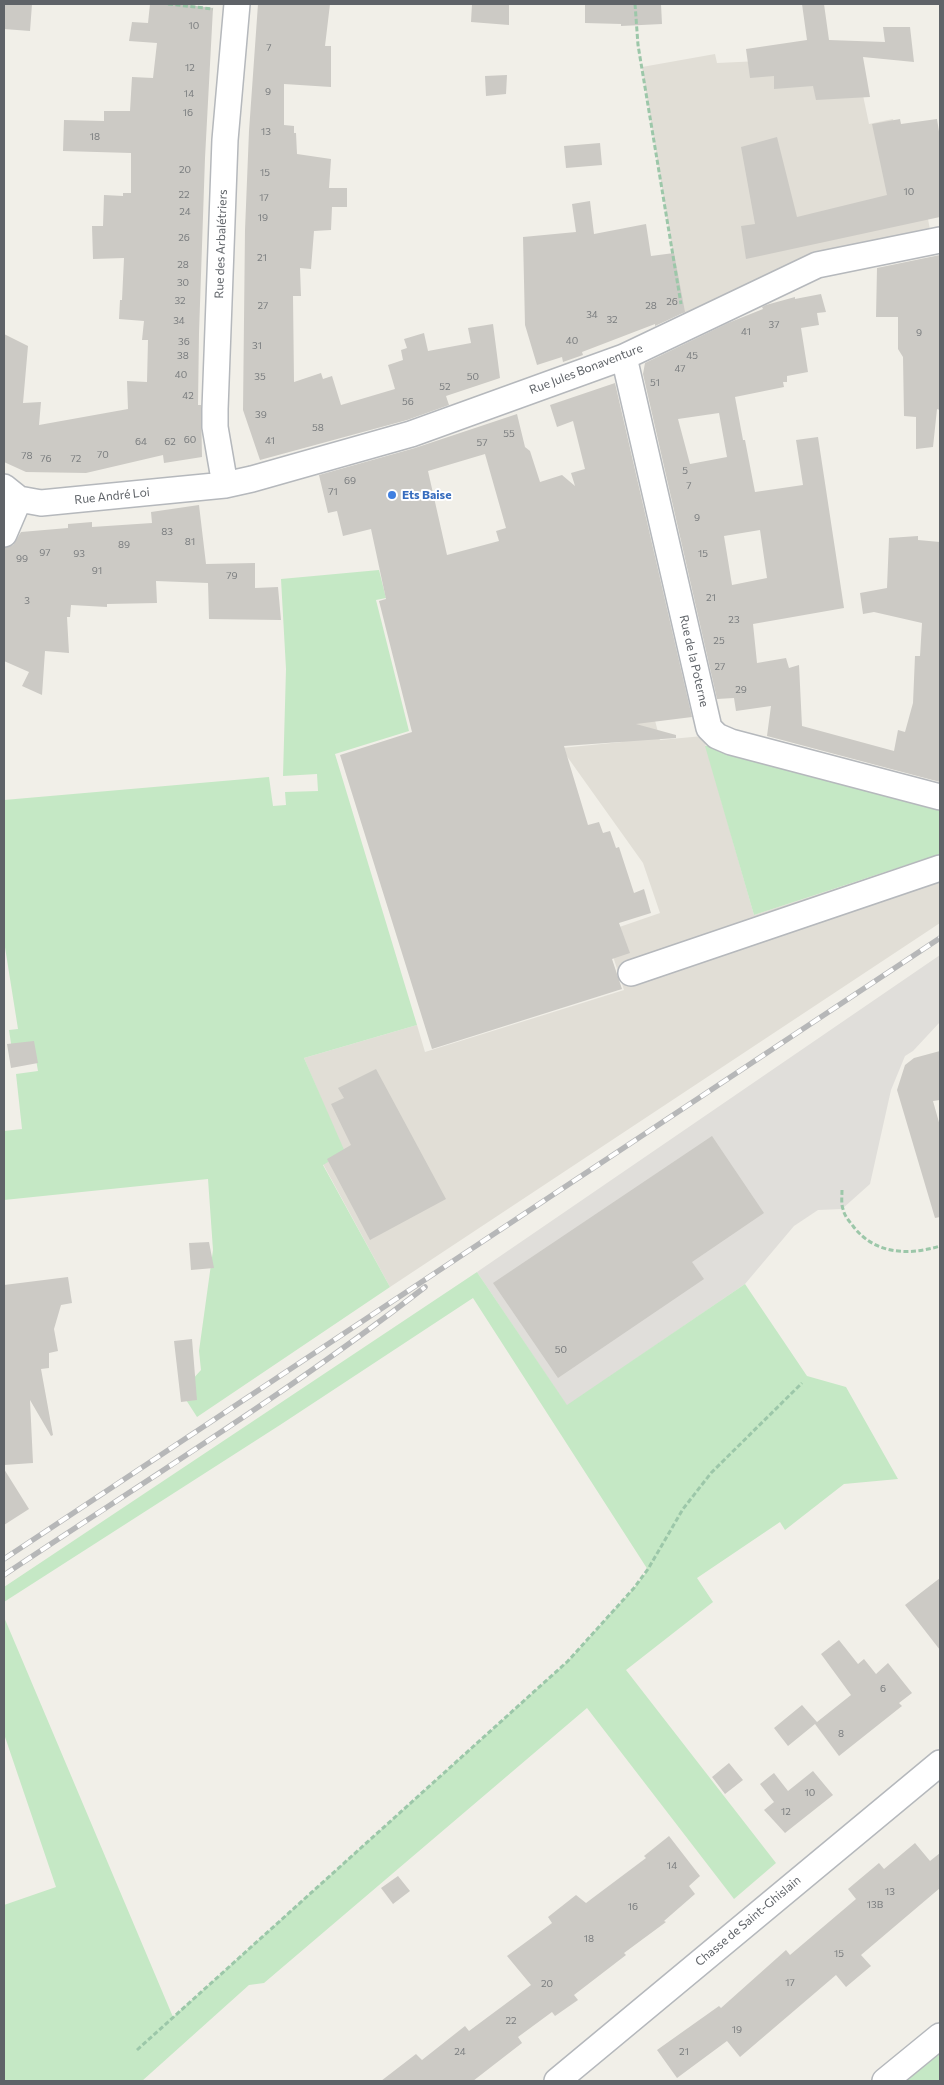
<!DOCTYPE html>
<html>
<head>
<meta charset="utf-8">
<style>
  body { margin:0 }
  #map { position:relative; width:944px; height:2085px; overflow:hidden; background:#f1efe8; font-family:Commissioner,sans-serif }
  canvas { display:block }
  .frame { position:absolute; inset:0; border:5px solid #5f6368; pointer-events:none }
</style>
</head>
<body>
<div id="map">
<canvas width="944" height="2085"></canvas>
<div class="frame"></div>
</div>
<script>
const c = document.querySelector('canvas').getContext('2d');
c.lineJoin = 'round';
function fillPath(path, color) { c.fillStyle = color; c.fill(path, 'evenodd'); }
function stroke(path, color, width, dash) { c.strokeStyle = color; c.lineWidth = width; c.lineCap = dash ? 'butt' : 'round'; c.setLineDash(dash || []); c.stroke(path); }
function drawText(font, color, halo, rows, align = 'center') {
  c.font = font + ' Commissioner,sans-serif'; c.lineWidth = 4; c.setLineDash([]); c.textBaseline = 'middle'; c.strokeStyle = halo; c.fillStyle = color; for (const [text, x, y, turn = 0] of rows) {
    c.save(); c.translate(x, y); c.rotate((+turn || 0) * Math.PI / 180); c.textAlign = isNaN(turn) ? turn : align; if (halo) c.strokeText(text, 0, 0); c.fillText(text, 0, 0); c.restore();
  }
}
fillPath(new Path2D(`
  M940,955v67l-27,29 -8,5 -14,34 -21,94 -28,25 -24,1 -24,16 -49,58 -178,122 -90,-134z`), '#e0deda');
fillPath(new Path2D(`
  M715,54l2,9 43,-2 96,1 13,62 24,-5 8,31 14,-3 17,94 -115,24 -132,62 -43,-260z
  M600,653l46,32 14,55 43,-4 51,179 186,-61v69l-550,364 -67,-123 21,-11 -40,-95 113,-33 8,27 199,-62 -19,-58 55,-19 -17,-50 -82,-115 61,-6z`), '#e1ded6');
fillPath(new Path2D(`
  M379,570l7,28 -10,2 33,131 -74,23 82,271 -113,33 41,94 -22,13 67,122 -193,130 -16,-25 20,-22 -2,-19 14,-101 -5,-71 -204,21v-69l18,-2 -6,-55 22,-3 -3,-17 -22,3 -4,-27 9,-1 -14,-88v-141l265,-23 4,29 13,-1 -1,-13 33,-1 -1,-17 -34,2 3,-107 -5,-90z
  M715,745l225,60v49l-186,61 -49,-169z
  M477,1272l90,133 178,-121 62,92 39,11 52,92 -54,5 -59,46 -5,-8 -83,56 16,24 -87,68 150,193 -42,36 -147,-191 -323,275 -15,2 -107,96h-138v-176l52,-18 -52,-153v-117l169,400 395,-356 66,-73 14,-18 -175,-272 -193,127 -276,177v-15z
  M940,2046v35h-42z`), '#c5e8c5');
fillPath(new Path2D(`
  M4,4h28l-2,27 -26,-2z
  M150,4h30l33,4 -8,150 -6,175 -1,72h3l1,52 -38,6 -1,-8 -77,18 -60,-1 -22,-10v-128l24,12 -5,57 18,-1 -2,23 89,-16 -1,-28 20,1 1,-42h-6l2,-19 -25,-2 1,-19h2l2,-42 -31,1 -1,-33h11l1,-31 19,1v-3h8v-40l-68,-2 1,-31 40,1v-10h26l2,-34 21,1 4,-35 -28,-2 3,-19 16,1z
  M258,4h72l-5,42h6v41l-47,-3v41l10,1v7h2l1,21 34,5 -2,29h18v19h-15l-1,23 -17,1 -3,38 -11,-1 1,28h-8l1,86 27,-9 2,6 9,-3 9,29 54,-16 -7,-24 15,-5 -2,-10 6,-2 -3,-9 20,-6 4,18 43,-8 -3,-15 25,-4 7,54 -54,18 3,9 -42,15 -147,40 -17,-50 2,-180 4,-99z
  M472,4h37v21l-38,-3z
  M585,4h76l1,20 -41,2v-2l-36,-1z
  M802,4h22l5,36 56,2 -2,-15h27l4,35 -51,-5 7,40 -54,3 -3,-14 -39,3v-13l-24,2 -4,-29 61,-9z
  M507,75l-1,19 -20,2 -1,-20z
  M900,119l1,5 36,-5 3,19v79l-194,42 -5,-33 14,-2 -14,-77 36,-10 20,80 90,-22 -15,-71z
  M600,143l2,22 -36,3 -2,-22z
  M590,201l4,33 52,-10 5,32 23,-3 11,59 -30,14v-2l-73,28 1,3 -20,7 -1,-5 -25,8 -12,-40 -2,-88 53,-5 -4,-28z
  M940,255v155l-3,-1 -4,38 -17,2v-32l-12,-1 -1,-59 -5,-8v-32h-22l1,-49z
  M821,294l5,18 -9,1 2,12 -18,3 7,44 -21,4v6h-4l1,5 -49,10 8,43h2l10,52 48,-7 -7,-45 22,-3 26,171 -91,16 4,39 29,-5 3,10 10,-3 3,61 92,25 4,-21 7,2 8,-29 2,-47h5l2,-33 -48,-11 -11,2 -3,-21 27,-5 2,-50 29,-2v4l22,2v240l-173,-46 4,-30 -35,5 -2,-13 -17,1 -74,-325 2,-11 83,-40 35,-14 -1,-2 4,-2 29,-8v2zM719,413l8,44 -37,7 -12,-45zM760,530l7,48 -35,7 -8,-49z
  M615,383l77,334 -56,7 40,11v3l-112,8 24,79 11,-3 4,11 7,-2 6,17 3,-1 15,46 10,-4 7,24 -32,10 11,30 -18,6 10,30 -190,60 -92,-294 72,-23 -33,-131 7,-2 -15,-70 -28,7 -6,-25 -9,2 -9,-38 96,-27 102,-34 8,33 5,4 10,31 22,-7 13,11 -4,-13 14,-4 -12,-48 -16,6 -7,-22zM485,454l21,74 -10,3 3,10 -52,14 -19,-84z
  M199,505l7,59 49,-1v25l23,-1 3,33 -72,-1 -1,-36 -52,-2 1,22 -50,1v3l-36,-2 -1,12h-3l2,36 -24,-2 -3,44 -20,-9 7,-14 -25,-11v-113l9,-3 8,-13 47,-4v-4l24,-2v5l60,-4 -1,-11z
  M34,1041l4,22 -27,5 -4,-24z
  M940,1051v49l-7,1 7,25v91l-5,1 -38,-128 8,-25 9,-7z
  M376,1069l70,130 -76,41 -43,-81 24,-14 -20,-41 13,-6 -6,-10z
  M712,1136l52,77 -72,49 12,17 -146,99 -65,-95z
  M209,1242l5,26 -23,2 -2,-27z
  M68,1277l4,26 -11,2 -7,24 4,22 -9,2v15l-8,1 12,66 -2,1 -21,-36 3,63 -29,2v-180z
  M192,1339l5,61 -16,2 -7,-61z
  M4,1469l25,40 -25,16z
  M940,1578v72l-35,-45z
  M839,1640l19,24 6,-5 12,15 12,-11 24,30 -13,10 3,3 -63,50 -24,-32 -27,22 -14,-18 28,-23 15,17 34,-27 -30,-41z
  M729,1763l14,17 -18,14 -13,-17z
  M813,1771l20,24 -48,38 -21,-23 10,-8 -14,-18 14,-11 14,18z
  M669,1836l31,40 -11,10 6,8 -31,27 2,1 -42,31 2,2 -52,40 4,5 -23,16 -3,-4 -34,25 4,6 -49,38h-92l35,-27 6,6 43,-34 4,5 62,-46 -24,-29 45,-33 -4,-6 28,-22 10,8 60,-45 -2,-2z
  M915,1843l15,18 10,-8v35l-79,67 10,11 -25,21 -10,-12 -96,82 -13,-16 -50,37 -20,-28 62,-44 2,2 65,-58 4,5 66,-56 -8,-10 31,-26 5,6z
  M398,1876l12,15 -17,13 -12,-16z`), '#cccac5');
const minor = new Path2D(`
  M624,357l85,371 8,8 14,6 209,55
  M225,485l-10,-58v-18l10,-269 12,-136
  M4,487l15,12 22,4 184,-18 27,-6 159,-45 213,-77 193,-92 123,-25
  M4,534l15,-35
  M631,973l309,-105
  M557,2081l383,-318
  M885,2081l55,-45`);
stroke(minor, '#b5b8bc', 28);
stroke(new Path2D(`
  M168,4l45,5
  M635,4l3,41 43,259
  M842,1190c0,6 -1,14 1,19 1,6 6,12 10,17 21,28 55,30 87,20
  M137,2050l431,-389 66,-73 14,-19 35,-60 28,-36 91,-90`), '#9cc7a9', 3, [5, 2.5]);
stroke(minor, '#fff', 25);
const rail = new Path2D(`
  M4,1559l936,-621
  M4,1575c141,-94 287,-184 421,-288`);
stroke(rail, '#b6b7b8', 5.5);
stroke(rail, '#fff', 4, [11]);
for (const [x, y, r, color] of [
  [392,495,5,"#3f7fe0"]
]) { const dot = new Path2D(); dot.arc(x, y, r, 0, 2 * Math.PI); c.fillStyle = color; c.fill(dot); stroke(dot, '#fff', 2); }
drawText('10px', '#7a7d7f', null, [
  ["10",194,26],
  ["7",269,48],
  ["12",190,68],
  ["9",268,92],
  ["14",189,94],
  ["16",188,113],
  ["13",266,132],
  ["18",95,137],
  ["20",185,170],
  ["15",265,173],
  ["10",909,192],
  ["22",184,195],
  ["17",264,198],
  ["24",185,212],
  ["19",263,218],
  ["26",184,238],
  ["21",262,258],
  ["28",183,265],
  ["30",183,283],
  ["32",180,301],
  ["26",672,302],
  ["27",263,306],
  ["28",651,306],
  ["34",592,315],
  ["32",612,320],
  ["34",179,321],
  ["37",774,325],
  ["41",746,332],
  ["9",919,333],
  ["40",572,341],
  ["36",184,342],
  ["31",257,346],
  ["38",183,356],
  ["45",692,356],
  ["47",680,369],
  ["40",181,375],
  ["35",260,377],
  ["50",473,377],
  ["51",655,383],
  ["52",445,387],
  ["42",188,396],
  ["56",408,402],
  ["39",261,415],
  ["58",318,428],
  ["55",509,434],
  ["60",190,440],
  ["41",270,441],
  ["64",141,442],
  ["62",170,442],
  ["57",482,443],
  ["70",103,455],
  ["78",27,456],
  ["76",46,459],
  ["72",76,459],
  ["5",685,471],
  ["69",350,481],
  ["7",689,486],
  ["71",333,492],
  ["9",697,518],
  ["83",167,532],
  ["81",190,542],
  ["89",124,545],
  ["97",45,553],
  ["93",79,554],
  ["15",703,554],
  ["99",22,559],
  ["91",97,571],
  ["79",232,576],
  ["21",711,598],
  ["3",27,601],
  ["23",734,620],
  ["25",719,641],
  ["27",720,667],
  ["29",741,690],
  ["50",561,1350],
  ["6",883,1689],
  ["8",841,1734],
  ["10",810,1793],
  ["12",786,1812],
  ["14",672,1866],
  ["13",890,1892],
  ["13B",875,1905],
  ["16",633,1907],
  ["18",589,1939],
  ["15",839,1954],
  ["17",790,1983],
  ["20",547,1984],
  ["22",511,2021],
  ["19",737,2030],
  ["24",460,2052],
  ["21",684,2052]
]);
drawText('12px', '#5f6368', '#fff', [
  ["Rue des Arbalétriers",221,244,-88],
  ["Rue Jules Bonaventure",586,369,-21],
  ["Rue André Loi",112,496,-6],
  ["Rue de la Poterne",694,661,77],
  ["Chasse de Saint-Ghislain",748,1921,-40]
]);
drawText('bold 12px', '#366cbe', '#fff', [
  ["Ets Baise",402,495]
], 'left');
</script>
</body>
</html>
